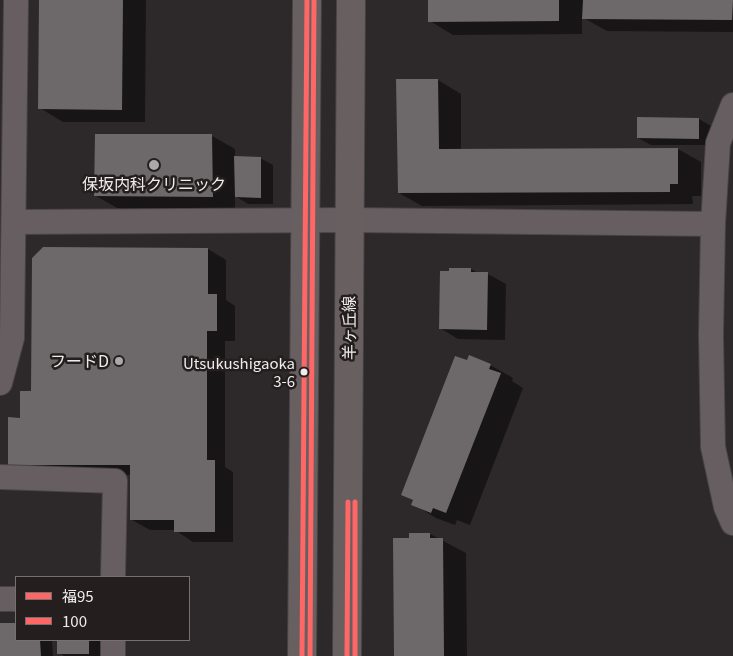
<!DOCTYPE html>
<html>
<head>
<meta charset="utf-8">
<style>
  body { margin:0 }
  #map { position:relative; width:733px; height:656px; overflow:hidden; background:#2d282a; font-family:Georgia,"Noto Sans JP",serif }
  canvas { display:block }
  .legend { position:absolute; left:15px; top:576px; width:175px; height:65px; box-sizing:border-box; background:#241e1f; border:1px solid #767071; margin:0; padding:6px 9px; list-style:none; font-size:15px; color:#f0ebec }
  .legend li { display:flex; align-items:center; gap:10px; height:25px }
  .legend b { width:25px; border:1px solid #767071 }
</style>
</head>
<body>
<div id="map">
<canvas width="733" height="656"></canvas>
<ul class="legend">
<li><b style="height:6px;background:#f66"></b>福95</li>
<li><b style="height:6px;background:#f66"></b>100</li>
</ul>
</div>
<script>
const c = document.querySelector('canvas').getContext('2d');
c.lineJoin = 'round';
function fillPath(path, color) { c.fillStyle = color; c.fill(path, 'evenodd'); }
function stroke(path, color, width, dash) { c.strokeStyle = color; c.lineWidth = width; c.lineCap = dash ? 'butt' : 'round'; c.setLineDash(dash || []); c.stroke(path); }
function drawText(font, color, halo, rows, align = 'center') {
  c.font = font + ' Georgia,"Noto Sans JP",serif'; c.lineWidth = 5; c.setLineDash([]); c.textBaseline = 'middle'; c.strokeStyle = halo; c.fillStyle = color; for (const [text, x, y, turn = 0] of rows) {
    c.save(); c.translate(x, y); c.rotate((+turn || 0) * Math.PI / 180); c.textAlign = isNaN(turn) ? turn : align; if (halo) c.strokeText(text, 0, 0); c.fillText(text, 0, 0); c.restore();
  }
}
fillPath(new Path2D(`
  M40,0h106l-1,122h-82l-23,-14z
  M430,0h303v32l-126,-1 -25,-14v17l-129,1 -23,-14z
  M438,80l23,14v57l217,-2 23,13v34h-9l1,8 -271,2 -23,-13z
  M638,119h61l12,7v19h-60l-13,-7z
  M96,135l116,1 23,13v9h25l13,7v39h-25l-13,-8v14l-116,-1 -23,-13z
  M208,249l18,11v40l9,6v35h-10v126l8,5v70h-40l-18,-12h-25l-18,-10v-45l-105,-1 -18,-10 13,-45 11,-27z
  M471,269l7,4 10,1 18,10 -1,56 -47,-1 -18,-11z
  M468,362l22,3 23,13 -1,3 11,7 -53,137 -13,-5 -2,5 -19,-7 -23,-14 1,-3 -12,-7z
  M430,534l36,19 1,103h-72l16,-117z
  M0,624h16v16h36l1,16h-53z
  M59,640h42v16h-37l-5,-3z`), '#0007');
fillPath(new Path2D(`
  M39,0h84l-1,110 -84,-1z
  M428,0h131v21l-131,1z
  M583,0h150l-1,20 -150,-1z
  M396,79h42l1,70 239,-1v36h-8v8l-272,1z
  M637,117l62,1v21l-62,-1z
  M95,134h117l1,63 -119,-1z
  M234,156l27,1v41l-26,-1z
  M43,247l165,1v46h9v37h-10v129h8v72h-41v-12h-44v-55h-122v-48l12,1v-27h11l1,-133z
  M449,268h22v4h17l-1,58 -48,-1 1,-58h9z
  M469,355l22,9 -2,5 12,4 -55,140 -13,-5 -2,5 -20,-8 2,-5 -12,-5 54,-139 12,4z
  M409,533h21v5h13l1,118h-50l-1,-118h16z
  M0,623h16v17h24l1,16h-41z
  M57,640h32v14h-32z`), '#6d696a');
const minor = new Path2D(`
  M733,105l-15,38 -5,81 -2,111 2,112 13,60 7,16
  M14,222l336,-2 363,4
  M0,383l12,-45 4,-338
  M0,477l115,4 -2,96
  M0,599h16
  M113,640v16`);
const primary = new Path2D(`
  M302,656l5,-656
  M347,656l4,-656`);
stroke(minor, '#474445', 26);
stroke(primary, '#474445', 30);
stroke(minor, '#675e61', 24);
stroke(primary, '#685f61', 28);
stroke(new Path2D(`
  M302,656l5,-656
  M347,656l1,-154`), '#f66', 5);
stroke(new Path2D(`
  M310,656l4,-656
  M355,656v-154`), '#f66', 5);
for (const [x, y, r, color] of [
  [154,165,6,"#aca7a8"],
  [119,361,5,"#aca7a8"],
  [304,372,4.5,"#f0ebec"]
]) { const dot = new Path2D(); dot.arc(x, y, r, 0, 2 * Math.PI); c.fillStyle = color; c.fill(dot); stroke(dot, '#241e1f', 2); }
drawText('15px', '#f0ebec', '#241e1f', [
  ["Utsukushigaoka",295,363],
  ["3-6",295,381]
], 'right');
drawText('16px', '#f0ebec', '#241e1f', [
  ["保坂内科クリニック",154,184],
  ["フードD",109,361,"right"]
]);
drawText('16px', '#f0ebec', '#241e1f', [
  ["羊ヶ丘線",349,328,-90]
]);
</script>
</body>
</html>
